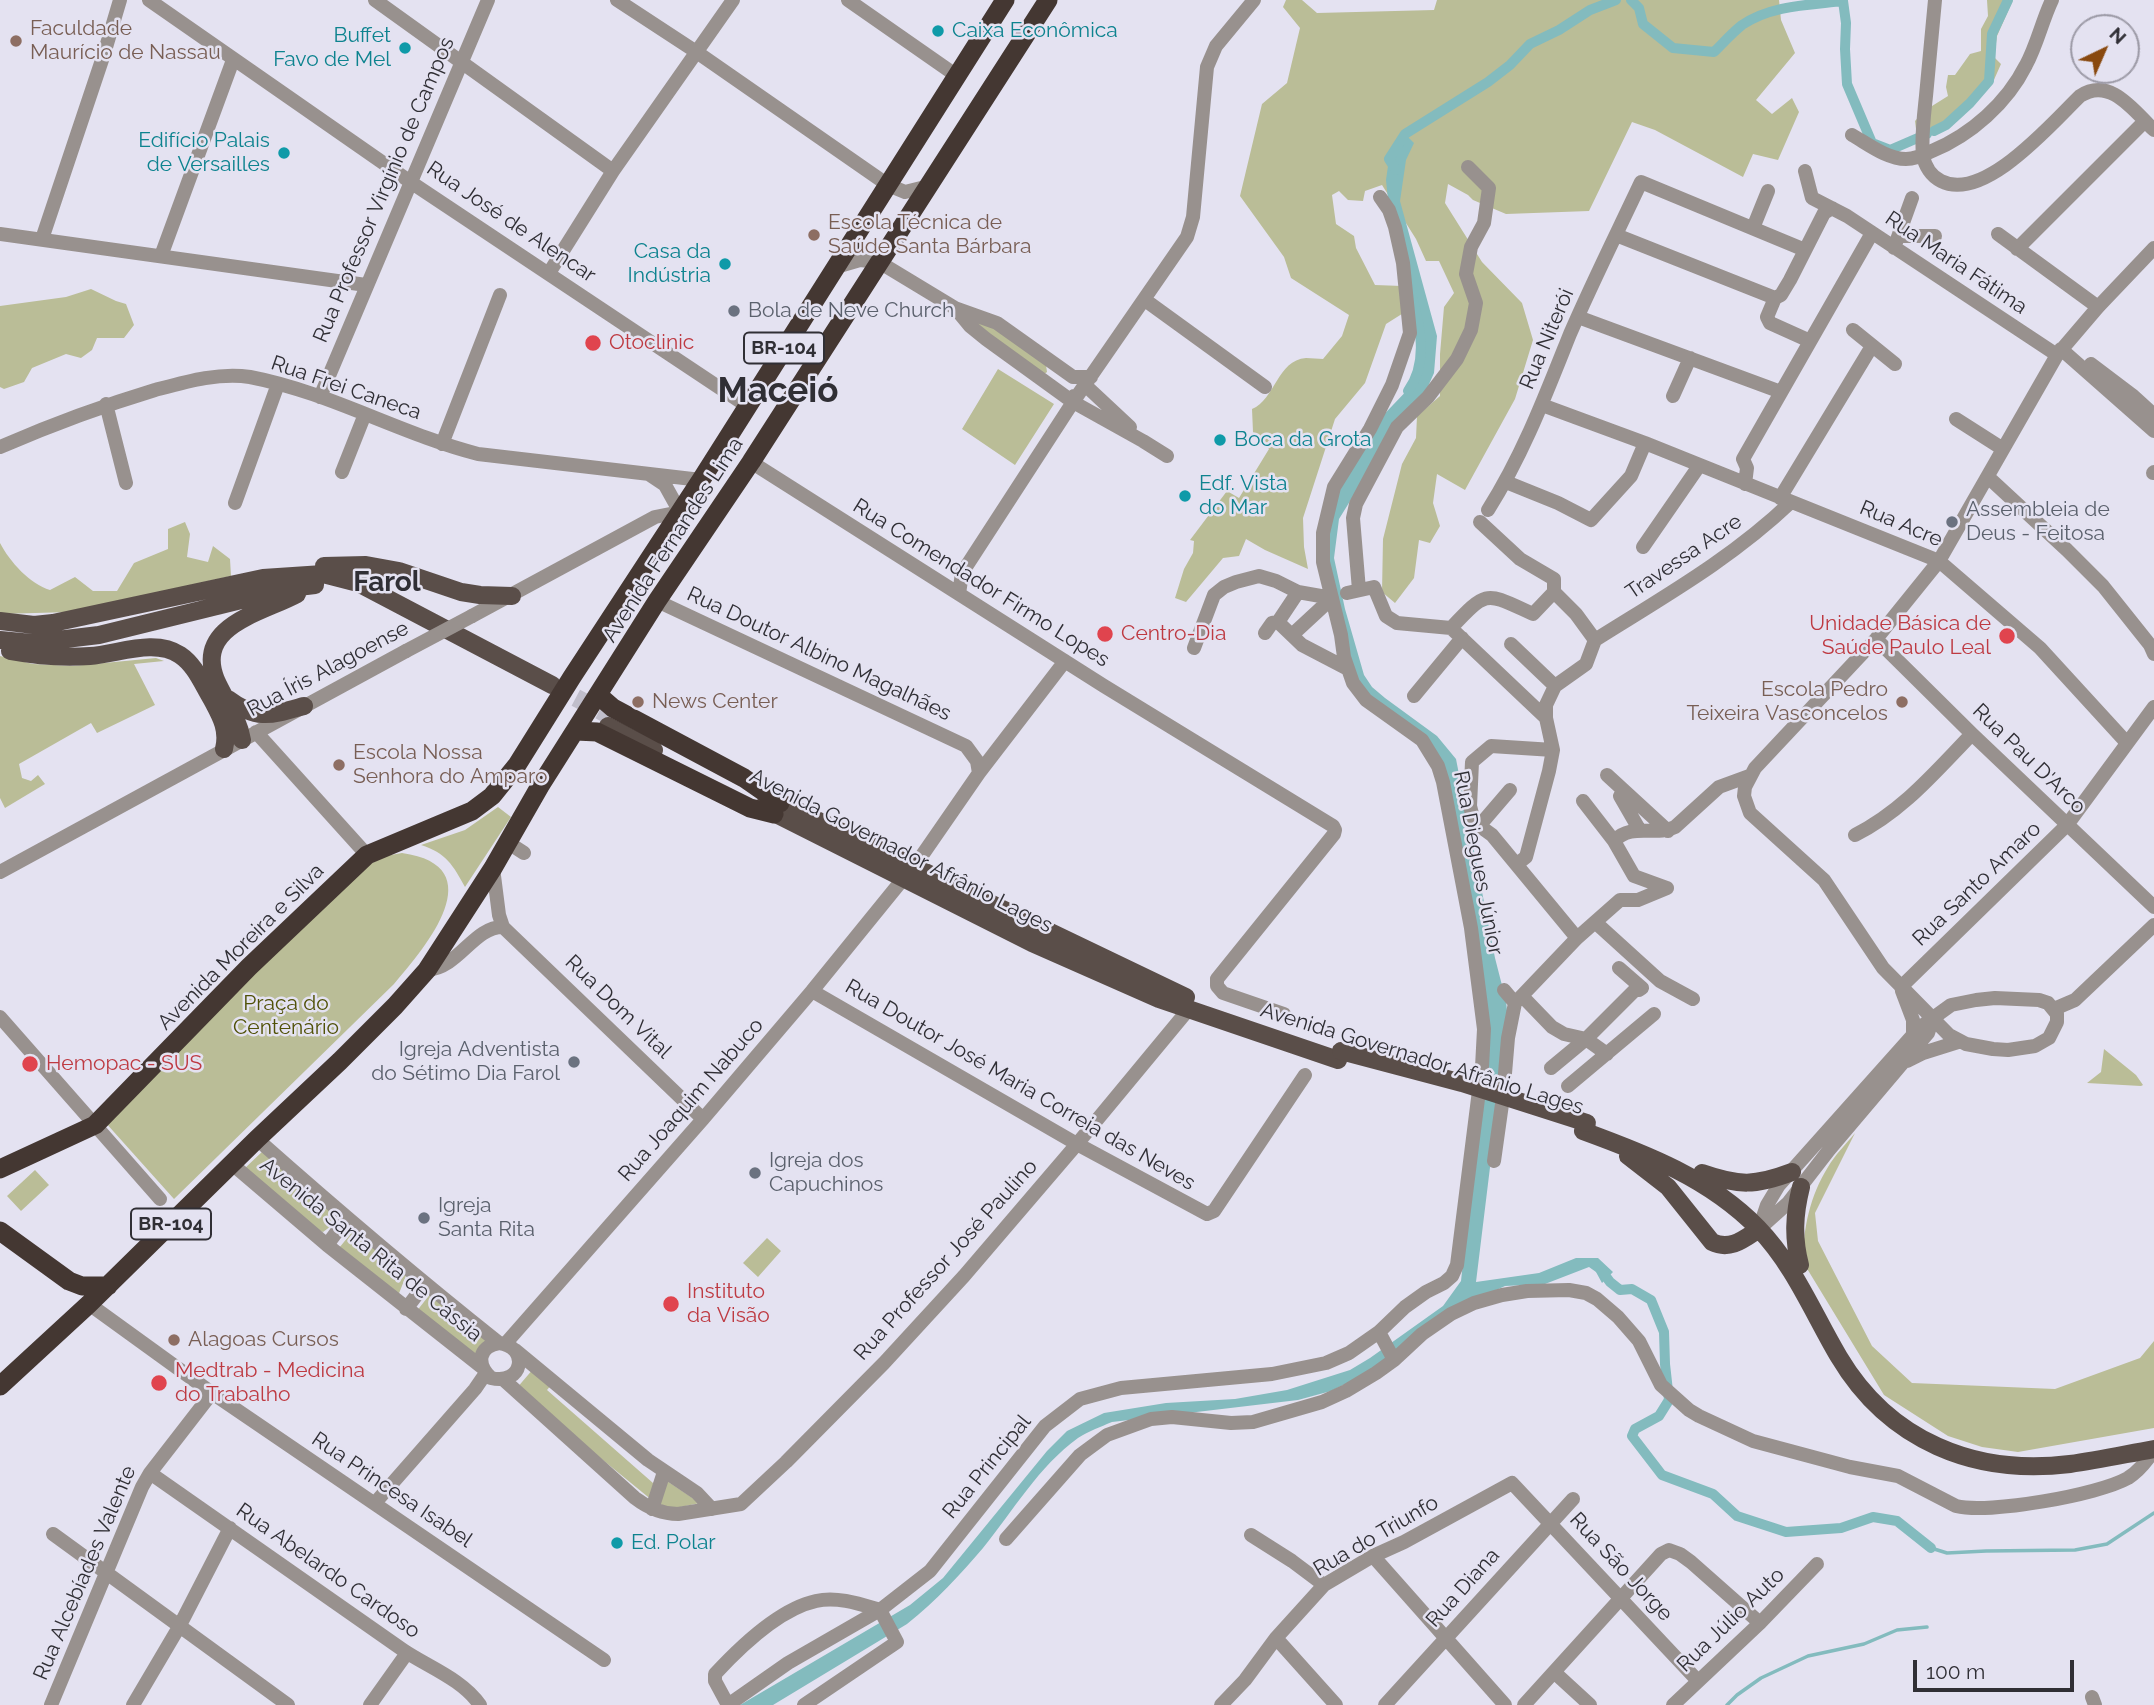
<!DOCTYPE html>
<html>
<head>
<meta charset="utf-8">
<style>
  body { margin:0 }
  #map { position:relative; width:2154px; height:1705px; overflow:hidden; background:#e4e2f1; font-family:Raleway,sans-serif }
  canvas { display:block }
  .north { position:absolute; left:2070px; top:14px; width:70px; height:70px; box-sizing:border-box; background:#e4e2f1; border:2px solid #9c9aa6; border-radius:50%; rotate:44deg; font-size:19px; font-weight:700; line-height:28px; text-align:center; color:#302f35 }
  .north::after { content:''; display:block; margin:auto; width:24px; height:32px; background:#89490f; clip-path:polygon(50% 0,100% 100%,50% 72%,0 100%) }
  .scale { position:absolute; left:1913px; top:1660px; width:161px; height:32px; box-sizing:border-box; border:4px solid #302f35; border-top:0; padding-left:9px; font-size:21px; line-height:24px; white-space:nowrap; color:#302f35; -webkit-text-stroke:5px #e4e2f1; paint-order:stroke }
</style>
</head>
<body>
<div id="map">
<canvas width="2154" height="1705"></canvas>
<div class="north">N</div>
<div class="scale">100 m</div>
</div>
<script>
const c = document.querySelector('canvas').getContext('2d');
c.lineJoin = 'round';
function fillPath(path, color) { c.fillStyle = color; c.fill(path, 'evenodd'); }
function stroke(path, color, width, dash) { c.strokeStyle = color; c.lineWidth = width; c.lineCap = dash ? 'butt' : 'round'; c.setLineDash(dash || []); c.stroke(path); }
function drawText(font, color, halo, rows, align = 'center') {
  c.font = font + ' Raleway,sans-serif'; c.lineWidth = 5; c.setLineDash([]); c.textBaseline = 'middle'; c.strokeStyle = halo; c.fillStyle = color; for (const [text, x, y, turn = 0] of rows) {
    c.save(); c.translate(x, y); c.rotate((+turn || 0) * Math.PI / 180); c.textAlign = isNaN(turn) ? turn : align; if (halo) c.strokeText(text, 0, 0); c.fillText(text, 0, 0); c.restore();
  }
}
fillPath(new Path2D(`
  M1286,0h16l15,13 117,-3 3,-10h342l2,20 14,33 -39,47 16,14 20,-16 7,14 -21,48 -25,-6 -10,23 -88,-47 -23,-8 -43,89 -83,3 -33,-14 -5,-5 -20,-11 -3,19 37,59 40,41 11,37 -18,59 -50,91 -28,-16 -4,29 7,23 -10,17 -11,-3 -5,38 -19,25 -13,-11 1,-53 19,-75 14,-26 1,-22 23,-20v-42l4,-47 10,-14 -15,-32h-13l-10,-22 -34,-54 -17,6 -2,10 -15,-1 -9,-9 -7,4 4,29 18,12 2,12 19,37 27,1 3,26 -19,12 -21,59 -30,36 -32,99 1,29 4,22 -43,-19 -19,-11 -7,17 -16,2 -37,44 -11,-4 9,-29 9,-16 1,-12 -4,-1 37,-49 12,7 30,-49 -16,-17 -1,-23c23,-9 25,-49 54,-51 6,0 12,1 17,1l19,-23 7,-21 -58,-37 -7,-21 -44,-61 22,-92 25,-21 13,-55 -17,-21z
  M1987,0h26l-16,36 -3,21 7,7 -8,18 -55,50 -21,5 -2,-16 9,-10 24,-15 -2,-9 2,-12h7l15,-21 11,-3v-22l7,-13z
  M91,289l25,12 10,3 8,21 -10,13h-27l-5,12 -11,8 -15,-4 -34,14 -8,14 -20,7 -4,-2v-81l66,-9z
  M973,318l16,5 57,42 1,7 -4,3 -54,-36z
  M998,369l56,35 -39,61 -53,-36z
  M185,522l5,12 -3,23 21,5 5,-16 17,13 1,17 -161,36 -70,2v-71c10,19 30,41 50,47l25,-13 18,14h24l17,-28 34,-14v-20z
  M0,656l33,8 40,2 83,-8 8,3 -30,3 21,41 -58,28 -6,-10 -72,41 3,14 9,3 7,-6 7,9 -40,24 -5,-10z
  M498,807l13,10 -46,70c-12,-22 -19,-34 -44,-42l44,-15z
  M402,853c92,13 24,94 -8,131l-220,215 -69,-77 148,-147 117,-111 15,-8z
  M2104,1049l32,26 7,10 -2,1 -54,-3 14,-11z
  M1855,1133l-40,80 3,28 54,105 40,37 143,6 85,-31 14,-17v87l-136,24 -36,-5 -34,-11 -64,-41 -81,-133c0,-34 7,-66 25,-95 7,-12 18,-23 27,-34z
  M264,1150l70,61c1,11 -2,15 -11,21l-7,-3 -72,-60z
  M35,1170l14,15 -28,26 -14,-15z
  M353,1231l54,42 -9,23 -59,-48z
  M767,1238l14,13 -23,26 -15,-14z
  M431,1293l57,45 -12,23 -60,-49z
  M534,1368l19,15 -6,7 106,93 8,-6 39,26 -29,6 -18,-8 -137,-112z`), '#babd97');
fillPath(new Path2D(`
  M1405,134l9,9 -8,17 -6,41 37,135 -3,37 -8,18 -66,94 -21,34 -5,39 11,51 19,66 8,12 13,11 52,38 19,23 39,199 11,43 2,19 -32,262 63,-9 37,-15h22l15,14 -11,11 -6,-11 -7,-5 -44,17 -40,2 -48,22 -91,66 -35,17 -33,9 -186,22c-12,5 -23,9 -34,16 -39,28 -65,73 -95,110 -23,27 -47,53 -76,76l-134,81h-33l170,-100 33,-27 104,-127 20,-20 37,-18 62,-10 69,-4 52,-9 63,-20 20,-12 73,-52 18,-25 25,-233 -43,-278 -89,-87 -30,-122 5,-55 41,-77 45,-47 7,-26 -4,-37 -26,-105 -3,-4 -3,-30 3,-21z`), '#83bbbe');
stroke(new Path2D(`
  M1931,1548l16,5 39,-2 89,-1 32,-6 47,-31
  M1727,1705l10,-10 24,-17 47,-22 56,-12 33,-14 30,-3`), '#83bbbe', 3.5);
stroke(new Path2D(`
  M1631,0l8,8 4,16 30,24 41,4c9,-9 18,-19 28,-27 29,-20 68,-20 101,-24l3,22 -1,26 2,35 25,59 18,7 37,-16
  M1934,131l12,-6 24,-22 19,-22 3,-47 16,-34
  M1396,170l-7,-11 16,-25 83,-52 22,-17 20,-21 29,-14 31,-20 26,-10
  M1408,391c21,-29 12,-66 3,-98
  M1599,1267l11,15 10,8 12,-1 19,11 13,32 1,32 4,36 -10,16 -24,13 -3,7 30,39 51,19 24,22 49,16 55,-4 32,-11 24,4 34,27`), '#83bbbe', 10);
stroke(new Path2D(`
  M552,685l60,32`), '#c0becb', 18, [18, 9]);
stroke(new Path2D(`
  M149,0l263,183 335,223
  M375,0l238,171
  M617,0l81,53 190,132 17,7 24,-6
  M848,0l109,76
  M1935,0c-3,32 -6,64 -9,96 -2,19 -5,41 -3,60 2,10 8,20 18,25 43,22 111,-58 139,-85 30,-20 54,15 74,34
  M1852,135c16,9 35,24 54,24 9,0 18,-4 26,-8 39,-16 75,-48 94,-86 11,-20 16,-44 26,-65
  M1805,171l7,27 35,18 210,139
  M1753,228l15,-37
  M0,234l366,51
  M1998,234l100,73
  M1616,235l159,63
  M1899,236h36
  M42,239l62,-185 16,-54
  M1894,248l18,-50
  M2017,249l128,-128
  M161,256l72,-196
  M836,267l24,-7 19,2 76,46 42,15 76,54h18
  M549,273l64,-102 120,-171
  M1145,300l120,87
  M956,309l14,17 16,13 87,63 70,39 24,15
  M1578,317l203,75
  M1853,330l42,34
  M1810,341l-40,-18 -3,-6 8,-19 6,-3 9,-15 34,-67 8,-5
  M2061,349l93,82
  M2091,364l41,31 22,20
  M1085,385l45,42
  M1673,396l17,-38
  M320,397l168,-397
  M1073,402l114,-165 6,-20 14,-150 9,-21 38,-46
  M106,404l20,79
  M1542,405l103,38 294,118 101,87 87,95
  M1956,419l47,30
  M442,444l58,-149
  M0,447c51,-22 102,-41 155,-57 30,-8 64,-18 95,-13 79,15 150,57 228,77l223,26
  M751,462l353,224 229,140 2,4 -1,4 -117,145v7l6,7 61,21
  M342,472l23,-58
  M2153,473l1,-1
  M1988,477l79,73 36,36 47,59 4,9
  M1506,482l52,21 33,17 40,-44 14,-33
  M1745,484l2,-16 -4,-9 129,-226
  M1780,498l92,-152
  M235,503l43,-119
  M1488,510c35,-55 58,-116 82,-176 22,-51 47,-101 71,-152l164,68
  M1480,522l40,37 34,20v13l22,22 19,26
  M1643,547l56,-81
  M1359,590l-6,-72 3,-14 41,-77 31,-30 29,-38 14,-29 5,-27 -10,-29 5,-27 13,-24 5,-35 -21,-21
  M1347,593l27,-6 12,29 11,7 54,5 95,90
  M959,594l3,-21 111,-171 1,-6
  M657,601l309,145 11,15 2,12
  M472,616l183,-99 25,-5 -15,-27 -15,-10
  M1278,622l20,-30
  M1451,628c37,-39 34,-36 82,-14l21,-22
  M1265,633l7,-10 6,-1 24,23 46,24
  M1292,635l40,-37
  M1876,639l96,95 182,173
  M1595,640c70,-44 136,-81 196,-138
  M1511,644l44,42
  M1194,648l20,-53 10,-8 12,-5 23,-6 17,5 22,11 34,6
  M1414,696l48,-58
  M256,732l111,123
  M1553,750l-7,-32v-13l9,-19 31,-22 9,-24
  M1607,775l61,56
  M1620,796l19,33
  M1583,801l31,40 20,35 33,12
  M1480,825l30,-35
  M1855,835c48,-24 81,-64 117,-101
  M1614,841c18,-19 42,-4 61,-14l44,-40 30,-11
  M507,842l17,11
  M1517,864l9,-7 23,-86 4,-21 -62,-4 -19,16 -2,44 4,16 18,13 85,103
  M914,867l65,-94 86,-112
  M493,868l6,47 4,12 200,192
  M0,872l406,-221
  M1595,922l65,59 33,18
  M427,970c33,-3 46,-43 76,-43
  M1901,987l166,-162 87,-118
  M1504,990l11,13
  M812,991l265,153 130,70 7,-3 91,-136
  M1902,991l11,29v15
  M1523,997l29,30 12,7 22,5 21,15
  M2054,1009l21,-9 79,-75
  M0,1017l160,182
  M1907,1061l16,-8 35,-11
  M1551,1068l35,-29 49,-49h4l3,-2 -23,-20
  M1568,1086l86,-72
  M257,1139c79,70 159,138 242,204 31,4 24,43 -8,35 -14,-13 -14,-31 8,-35
  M1494,1161l9,-64 5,-59 7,-35 62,-65 43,-38h18l29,-12
  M232,1164l95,81 156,123
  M1759,1229l8,-24 12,-20 134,-150 9,-9 29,-21 25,-5 19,-2 44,2 9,3 9,11v8l-8,16 -14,8 -27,4 -15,-1 -27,-5 -17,-9 -66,-67 -59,-88 -74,-67 -6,-17 1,-9 10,-19 121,-129 63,-78 118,-206 41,-48 56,-59
  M1759,1229l29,-26 41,-53 99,-117 2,-6
  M327,1245l20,-27
  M89,1304l123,89 392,267
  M406,1309l19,-25
  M1379,1332l15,28
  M506,1343l197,-224 109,-128 91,-112
  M515,1350l133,110 49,33 15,16
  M504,1380l131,118c13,10 26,16 43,16l63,-10 45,-42 98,-99 80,-87 113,-132 111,-134
  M150,1473c84,58 168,118 253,177 25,17 59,29 77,55
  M375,1503l100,-114 11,-16
  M652,1509l12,-37
  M53,1534l235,171
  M1251,1535l41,26 32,24
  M1006,1539l74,-84 27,-20 44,-16 21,-2 59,6 22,-1 69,-20 24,-11 30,-18 18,-13 28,-26 29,-20 23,-11 28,-8 25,-4 42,-1 17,3 11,6 21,18 21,24 22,44 28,25 10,6 54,25 97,26 48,9 58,30c33,8 142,-11 172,-28 11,-7 19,-17 26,-28
  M1373,1556l132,149
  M1276,1638l60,67
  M1554,1672l36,33
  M2092,1697l3,8
  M51,1705l91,-218 8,-14 62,-80
  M133,1705l46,-78 51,-99
  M370,1705l37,-52
  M804,1705l93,-63 -17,-32c-20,-6 -43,-14 -64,-9 -37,8 -76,46 -101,73v7l13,24 60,-42 92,-53 50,-39 115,-145 35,-27 41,-11 151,-14 54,-11 23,-10 30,-21 26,-25 21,-15 18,-9 8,-7 5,-11 25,-198 2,-38 -13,-101 -28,-146 -5,-16 -16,-26 -56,-40 -13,-17 -9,-26 -3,-22 -18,-73v-29l11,-46 36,-58 22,-44 18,-52 -7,-70 -8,-36 -6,-17 -9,-13
  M1221,1705l24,-25 31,-42 48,-53 49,-29 31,-14 108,-59 186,198
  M1385,1705l188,-206
  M1524,1705l137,-151 8,-4 11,4 11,8 69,61
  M1673,1705l87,-82 57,-59`), '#98918e', 14);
stroke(new Path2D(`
  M324,566l42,-1 33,6 62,21 19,3 32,1
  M0,621l34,4 19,-2 210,-45 60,-4 35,9 194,102
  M0,640l32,3 67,-8 191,-47 25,-3
  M10,651c27,5 53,7 80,5 28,-2 65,-18 90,-1 15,10 22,28 31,43 9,17 18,31 13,51
  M228,699c29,22 44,16 76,7
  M608,726l46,24
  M242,740c-4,-23 -17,-40 -26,-60 -22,-55 46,-67 81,-86
  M769,797l417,200
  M762,807l270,136 127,56 179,61
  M1583,1131c63,23 126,47 175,97 36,37 55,85 81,129 50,84 136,119 231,107 28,-4 56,-10 84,-15
  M1628,1156l40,31 44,55c18,9 32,-3 47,-13
  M1702,1173c37,13 53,13 90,-1
  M1800,1265c-7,-27 -6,-50 1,-78`), '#5a4e49', 18);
stroke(new Path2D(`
  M598,695l15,13 131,70 36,25
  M576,731l21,1 153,76 24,6
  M0,1169l95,-44 154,-158 118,-112 105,-44 20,-15 25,-31 55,-88 129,-197 304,-480
  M0,1231l69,50 13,5h26
  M0,1386l89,-82 168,-165 83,-78 55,-55 32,-36 66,-102 47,-82 117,-185 94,-139 297,-462`), '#443732', 19);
stroke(new Path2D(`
  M406,651l66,-35`), '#98918e', 14);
stroke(new Path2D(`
  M1341,1051l121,32 125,40`), '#5a4e49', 18);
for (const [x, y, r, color] of [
  [938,31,7,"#0f9aa8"],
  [16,41,7,"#8d6e63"],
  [405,48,7,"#0f9aa8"],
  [284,153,7,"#0f9aa8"],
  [814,235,7,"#8d6e63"],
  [725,264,7,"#0f9aa8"],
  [734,311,7,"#6b7280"],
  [593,343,9,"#e0444e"],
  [1220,440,7,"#0f9aa8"],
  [1185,496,7,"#0f9aa8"],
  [1952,522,7,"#6b7280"],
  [1105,634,9,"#e0444e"],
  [2007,636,9,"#e0444e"],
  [638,702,7,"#8d6e63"],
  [1902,702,7,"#8d6e63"],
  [339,765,7,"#8d6e63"],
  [574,1062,7,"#6b7280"],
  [30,1064,9,"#e0444e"],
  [755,1173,7,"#6b7280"],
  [424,1218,7,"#6b7280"],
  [671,1304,9,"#e0444e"],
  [174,1340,7,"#8d6e63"],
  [159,1383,9,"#e0444e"],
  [617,1543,7,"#0f9aa8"]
]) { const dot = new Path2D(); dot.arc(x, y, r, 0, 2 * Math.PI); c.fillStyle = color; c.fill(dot); stroke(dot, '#e4e2f1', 2.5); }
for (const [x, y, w] of [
  [784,348,80],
  [171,1224,80]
]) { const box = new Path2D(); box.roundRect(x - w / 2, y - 15.5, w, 31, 5); c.fillStyle = '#e4e2f1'; c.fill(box); stroke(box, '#302f35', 2); }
drawText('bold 19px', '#302f35', null, [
  ["BR-104",784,348],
  ["BR-104",171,1224]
]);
drawText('21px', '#785e54', '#e4e2f1', [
  ["Faculdade",30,29],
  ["Maurício de Nassau",30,53],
  ["Escola Técnica de",828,223],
  ["Saúde Santa Bárbara",828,247],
  ["Escola Pedro",1888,690,"right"],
  ["Teixeira Vasconcelos",1888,714,"right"],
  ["News Center",652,702],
  ["Escola Nossa",353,753],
  ["Senhora do Amparo",353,777],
  ["Alagoas Cursos",188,1340]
], 'left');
drawText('21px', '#0d838f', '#e4e2f1', [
  ["Caixa Econômica",952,31],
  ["Buffet",391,36,"right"],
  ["Favo de Mel",391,60,"right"],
  ["Edifício Palais",270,141,"right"],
  ["de Versailles",270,165,"right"],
  ["Casa da",711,252,"right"],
  ["Indústria",711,276,"right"],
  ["Boca da Grota",1234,440],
  ["Edf. Vista",1199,484],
  ["do Mar",1199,508],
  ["Ed. Polar",631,1543]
], 'left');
drawText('21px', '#302f35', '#e4e2f1', [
  ["Rua Professor Virgínio de Campos",384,190,-67],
  ["Rua José de Alencar",511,222,34],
  ["Rua Maria Fátima",1956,263,34],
  ["Rua Niterói",1547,339,-67],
  ["Rua Frei Caneca",346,388,19],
  ["Rua Acre",1901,524,23],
  ["Avenida Fernandes Lima",673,540,-57],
  ["Travessa Acre",1684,557,-34],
  ["Rua Comendador Firmo Lopes",981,583,32],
  ["Rua Doutor Albino Magalhães",819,654,25],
  ["Rua Íris Alagoense",328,669,-28],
  ["Rua Pau D'Arco",2029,759,44],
  ["Avenida Governador Afrânio Lages",901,851,27],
  ["Rua Diegues Júnior",1478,863,79],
  ["Rua Santo Amaro",1977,884,-44],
  ["Avenida Moreira e Silva",241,947,-45],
  ["Rua Dom Vital",618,1007,44],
  ["Avenida Governador Afrânio Lages",1422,1059,17],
  ["Rua Doutor José Maria Correia das Neves",1020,1085,30],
  ["Rua Joaquim Nabuco",691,1100,-49],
  ["Avenida Santa Rita de Cássia",371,1250,39],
  ["Rua Professor José Paulino",946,1260,-48],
  ["Rua Principal",987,1467,-51],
  ["Rua Princesa Isabel",392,1490,34],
  ["Rua do Triunfo",1376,1536,-30],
  ["Rua São Jorge",1621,1567,47],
  ["Rua Abelardo Cardoso",328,1571,35],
  ["Rua Alcebíades Valente",85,1573,-67],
  ["Rua Diana",1463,1588,-48],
  ["Rua Júlio Auto",1731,1620,-44]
]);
drawText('21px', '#5b616d', '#e4e2f1', [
  ["Bola de Neve Church",748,311],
  ["Assembleia de",1966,510],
  ["Deus - Feitosa",1966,534],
  ["Igreja Adventista",560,1050,"right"],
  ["do Sétimo Dia Farol",560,1074,"right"],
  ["Igreja dos",769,1161],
  ["Capuchinos",769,1185],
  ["Igreja",438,1206],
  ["Santa Rita",438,1230]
], 'left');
drawText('21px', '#be3a42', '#e4e2f1', [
  ["Otoclinic",609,343],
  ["Unidade Básica de",1991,624,"right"],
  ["Saúde Paulo Leal",1991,648,"right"],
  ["Centro-Dia",1121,634],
  ["Hemopac - SUS",46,1064],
  ["Instituto",687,1292],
  ["da Visão",687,1316],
  ["Medtrab - Medicina",175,1371],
  ["do Trabalho",175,1395]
], 'left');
drawText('21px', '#505107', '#e4e2f1', [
  ["Praça do",286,1004],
  ["Centenário",286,1028]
]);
drawText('bold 28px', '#302f35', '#e4e2f1', [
  ["Farol",387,583]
]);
drawText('bold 35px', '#302f35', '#e4e2f1', [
  ["Maceió",778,391]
]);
</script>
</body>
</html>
